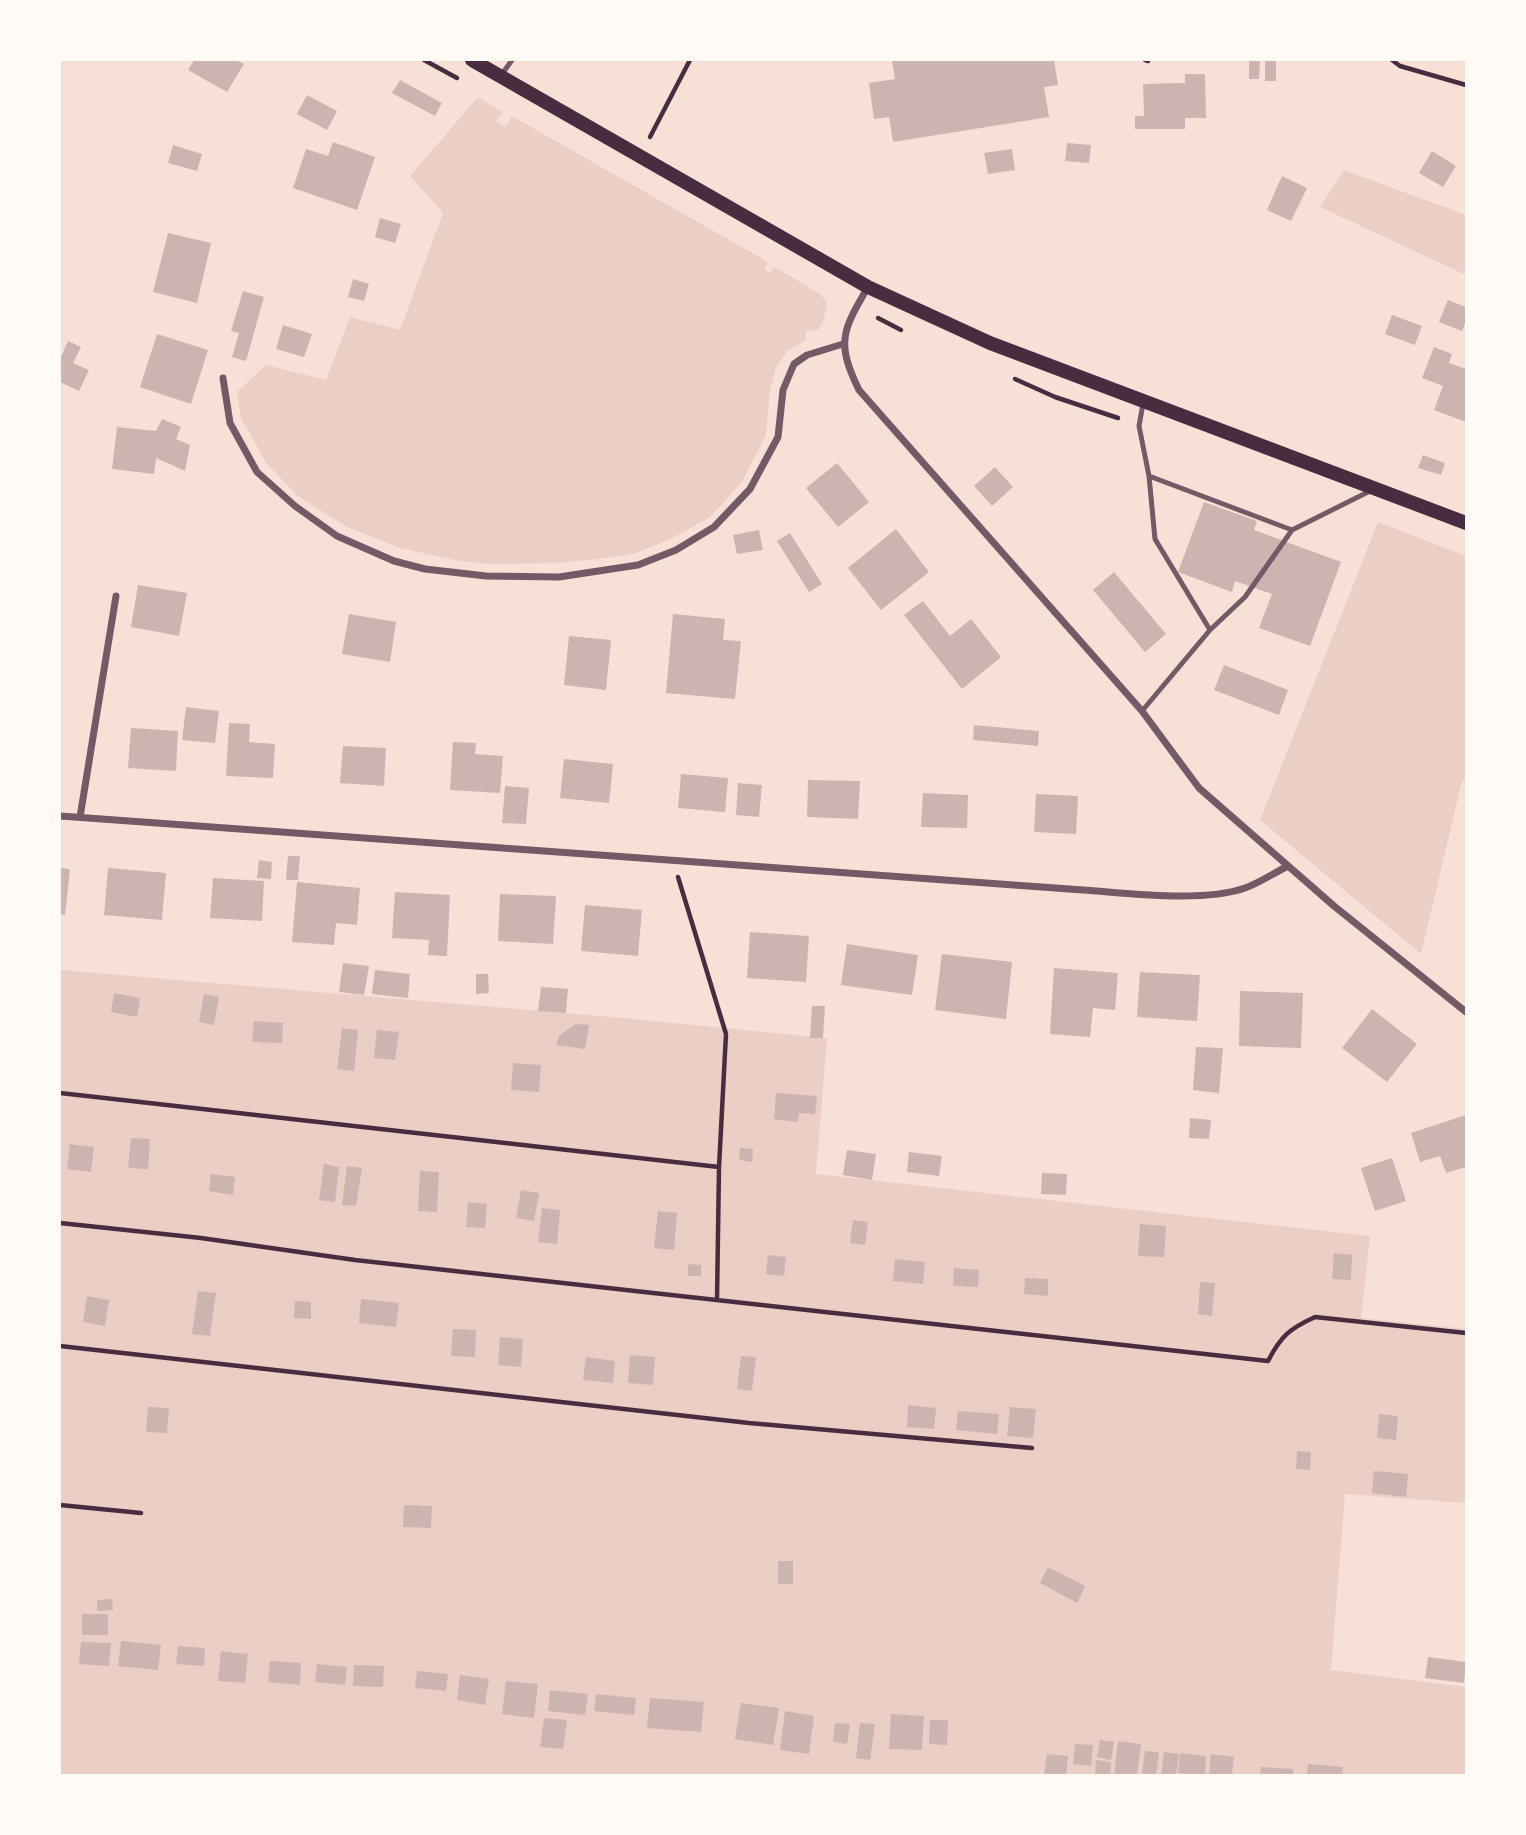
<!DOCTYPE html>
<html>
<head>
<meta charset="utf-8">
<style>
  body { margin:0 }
  #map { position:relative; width:1526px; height:1835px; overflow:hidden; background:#f7e1d7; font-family:"Roboto Serif",serif }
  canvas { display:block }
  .frame { position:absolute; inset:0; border:61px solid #fffaf5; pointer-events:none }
</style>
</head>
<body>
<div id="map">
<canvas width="1526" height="1835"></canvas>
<div class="frame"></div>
</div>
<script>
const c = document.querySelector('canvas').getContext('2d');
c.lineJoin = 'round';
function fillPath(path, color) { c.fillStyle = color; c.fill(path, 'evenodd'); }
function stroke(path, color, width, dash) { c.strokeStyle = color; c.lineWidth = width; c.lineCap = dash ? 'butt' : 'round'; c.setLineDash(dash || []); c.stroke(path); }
fillPath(new Path2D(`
  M478,97l24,15 -6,9 9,6 7,-11 256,146 -4,7 6,4 5,-6 45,27 7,8 -3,17 -6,11 -12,1 -1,10 -18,10 -11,17 -6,23 -4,44 -24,47 -32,35 -39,22 -38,15 -36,5 -40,4 -65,1 -33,-3 -59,-13 -53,-21 -49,-31 -31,-32 -26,-46 -4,-26 29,-27 60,15 24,-63 50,13 43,-117 -33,-37z
  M1344,170l122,45v60l-146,-68z
  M1378,522l88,34v226l-4,-1 -41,173 -161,-134z
  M60,970l552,47 215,21 -11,136 554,62 -9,82 105,11v174l-121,-9 -14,176 135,17v88h-1406z`), '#ebcfc5');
fillPath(new Path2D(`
  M194,60h42l8,4 -17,28 -39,-22z
  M892,60h162l4,25 -14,2 5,30 -156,25 -4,-25 -15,2 -5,-36 26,-4z
  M1249,60h11l-1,19h-10z
  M1265,60h11v21h-11z
  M1185,74h20l1,44h-21v11h-50v-13h9l-1,-32 42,-1z
  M400,80l42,23 -7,13 -43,-23z
  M307,95l30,16 -10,19 -30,-16z
  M333,142l42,15 -18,53 -64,-22 13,-39 22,7z
  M1067,143l24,2 -2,18 -24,-2z
  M173,145l29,9 -5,17 -29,-8z
  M1012,149l3,21 -27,4 -4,-21z
  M1432,151l24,15 -13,21 -24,-14z
  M1282,176l25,12 -16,33 -24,-11z
  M380,218l21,6 -6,19 -20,-6z
  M168,233l43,10 -14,60 -44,-11z
  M353,279l16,5 -5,17 -16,-4z
  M243,291l21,6 -18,64 -14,-4 7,-24 -8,-2z
  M1448,300l18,7v14l-4,10 -23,-9z
  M1392,315l30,11 -7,19 -30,-11z
  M283,325l29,9 -8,23 -28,-8z
  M157,334l51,16 -17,54 -51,-17z
  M68,341l13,6 -8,16 16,7 -10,21 -19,-9v-23z
  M1434,347l18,7 -3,9 17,6v53l-32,-12 9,-24 -21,-8z
  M162,419l19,8 -5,12 14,6 -5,26 -29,-13 -2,16 -42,-5 5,-42 39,4z
  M1423,455l22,8 -4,12 -23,-7z
  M837,463l32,39 -31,25 -32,-39z
  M995,467l18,20 -21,19 -18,-20z
  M1204,502l53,19 -3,9 87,32 -31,84 -51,-18 13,-34 -37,-13 -3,11 -54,-20z
  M896,529l33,43 -48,38 -33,-42z
  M759,530l4,20 -26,4 -4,-19z
  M790,533l32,51 -13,8 -32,-51z
  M1114,572l52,62 -21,18 -52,-62z
  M138,585l49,8 -8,43 -48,-9z
  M923,601l27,35 21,-17 30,38 -39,32 -58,-74z
  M349,614l47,8 -6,40 -48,-8z
  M673,614l52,5 -2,21 18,1 -6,58 -69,-6z
  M569,636l42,4 -5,50 -42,-5z
  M1224,665l64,25 -9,25 -65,-25z
  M186,707l33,4 -4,32 -33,-3z
  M229,723l21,1 -1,18 26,2 -2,34 -47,-2z
  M974,725l65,6 -1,15 -65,-6z
  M131,728l47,3 -2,40 -48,-3z
  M453,742l23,1 -1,11 28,2 -3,37 -50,-3z
  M343,746l43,2 -2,38 -44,-3z
  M564,759l49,5 -4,39 -49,-5z
  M681,774l47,4 -3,34 -47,-4z
  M808,780l52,1 -2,38 -51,-2z
  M738,783l24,2 -3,32 -23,-2z
  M505,786l24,2 -3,36 -24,-1z
  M923,793l45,2 -1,33 -46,-1z
  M1036,794l42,2 -2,38 -42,-2z
  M288,856h12l-2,24h-12z
  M259,860l13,2 -1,17 -14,-1z
  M60,868l10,1 -5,46 -5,-1z
  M108,868l58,5 -4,47 -58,-5z
  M213,878l51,3 -2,40 -52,-3z
  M297,882l63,6 -3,37 -21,-2 -2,22 -42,-3z
  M395,892l55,3 -3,61 -19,-1 1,-15 -37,-2z
  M500,894l56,2 -3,48 -55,-3z
  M585,905l57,5 -4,46 -57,-5z
  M750,932l59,4 -3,46 -59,-4z
  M847,944l71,11 -6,40 -71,-10z
  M942,954l70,8 -6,57 -71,-9z
  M343,963l26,3 -5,29 -25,-3z
  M1054,968l64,5 -3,37 -22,-2 -3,29 -40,-3z
  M375,970l35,4 -2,24 -36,-4z
  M1140,972l60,3 -3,46 -60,-4z
  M476,974h12l1,19 -13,1z
  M541,987l27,2 -2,24 -28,-2z
  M1240,991l63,2 -2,55 -62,-2z
  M114,993l26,5 -3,19 -26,-5z
  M204,994l15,3 -5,28 -15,-3z
  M812,1006h13l-2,32h-13z
  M1372,1009l45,35 -30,38 -45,-34z
  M254,1021l29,2 -1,20 -30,-1z
  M576,1024l13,1 -4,24 -29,-4 4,-10z
  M342,1028l16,2 -4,41 -17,-2z
  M377,1030l22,2 -4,28 -21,-2z
  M1196,1047l27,1 -4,45 -26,-3z
  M513,1063l28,2 -2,27 -28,-2z
  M776,1093l41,3 -2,18 -16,-1 -1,9 -24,-3z
  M1466,1115v52l-20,6 -6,-17 -20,6 -9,-29z
  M1190,1118l21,2 -2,19 -20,-1z
  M131,1138l19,1 -2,30 -20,-1z
  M70,1144l24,3 -3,25 -24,-3z
  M740,1148l13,1 -1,13 -13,-2z
  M847,1150l29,4 -4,26 -29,-5z
  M909,1152l33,4 -3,20 -32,-4z
  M1392,1158l14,43 -31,10 -14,-43z
  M324,1164l15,3 -4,35 -16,-2z
  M347,1166l15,2 -6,38 -14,-1z
  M420,1171l19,1 -2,40 -19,-1z
  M1042,1173l25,1 -1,21 -25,-1z
  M211,1174l24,3 -2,18 -24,-4z
  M521,1190l18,3 -5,28 -18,-3z
  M468,1202l19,2 -2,24 -19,-1z
  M542,1208l18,2 -3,34 -19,-2z
  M658,1211l19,2 -3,37 -20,-2z
  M853,1220l15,2 -3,23 -15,-2z
  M1140,1224l26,2 -2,31 -26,-1z
  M1334,1253l18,2 -1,25 -19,-1z
  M768,1255l18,2 -2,19 -18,-2z
  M895,1259l30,3 -2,22 -30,-3z
  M688,1264l13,1v11h-13z
  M954,1268l25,2 -1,17 -25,-1z
  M1025,1278l23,1v17l-24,-2z
  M1200,1282l15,1 -3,33 -14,-2z
  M198,1291l18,2 -6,43 -18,-2z
  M87,1296l22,4 -4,26 -22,-4z
  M361,1299l38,4 -3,24 -37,-4z
  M295,1301l16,1v17l-17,-1z
  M453,1329l23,1 -1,27 -24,-1z
  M500,1337l23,2 -2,28 -23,-2z
  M630,1355l25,2 -2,28 -25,-2z
  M741,1356l15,1 -4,34 -15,-2z
  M586,1357l29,4 -2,22 -30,-3z
  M908,1405l28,3 -2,21 -27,-2z
  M148,1407l21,1 -2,25 -21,-1z
  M1010,1407l26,2 -3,29 -26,-2z
  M958,1411l41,3 -2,20 -41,-4z
  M1379,1414l19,2 -2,24 -19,-2z
  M1297,1451l14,1 -1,18 -14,-1z
  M1374,1471l34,3 -2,23 -34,-4z
  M404,1505l28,1 -1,22 -28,-1z
  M778,1561h15v23h-15z
  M1048,1567l37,19 -8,17 -37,-20z
  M112,1599l1,11 -16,1v-11z
  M82,1614h26v21h-26z
  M121,1641l40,4 -3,25 -40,-4z
  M81,1642l30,1 -2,23 -30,-2z
  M178,1646l27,2 -1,18 -28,-2z
  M221,1651l27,3 -3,29 -27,-2z
  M1428,1657l38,5 -2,21 -39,-5z
  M270,1661l31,2 -1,22 -32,-3z
  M317,1664l30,3 -2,18 -30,-3z
  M354,1665l30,1 -1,21 -30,-1z
  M417,1671l31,3 -2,17 -31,-3z
  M460,1675l29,4 -4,26 -28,-5z
  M506,1681l32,3 -4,34 -32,-4z
  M550,1690l38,4 -3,21 -37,-4z
  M596,1694l40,4 -2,17 -40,-4z
  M650,1698l54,4 -3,30 -54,-4z
  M741,1703l38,5 -6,37 -38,-6z
  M785,1711l29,5 -5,38 -29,-4z
  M891,1714l33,2 -2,34 -33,-1z
  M544,1718l23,2 -4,29 -23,-2z
  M930,1720h18l-1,25 -18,-1z
  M835,1723l15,1 -3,20 -14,-2z
  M860,1723l15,1 -5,36 -14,-2z
  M1100,1740l14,2 -3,18 -14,-3z
  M1118,1741l23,3 -4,31h-23z
  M1075,1744l18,1 -2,21 -18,-2z
  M1145,1751l14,1 -3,23 -14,-1z
  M1164,1752l15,2 -3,21h-15z
  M1180,1753l26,3 -1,19 -27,-2z
  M1047,1754l21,2 -2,19h-22z
  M1211,1754l23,3 -2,18h-23z
  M1096,1760l15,2 -1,13h-15z
  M1308,1764l35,3 -1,8h-35z
  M1261,1767l32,2v6h-33z`), '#ccb4b1');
stroke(new Path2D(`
  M424,60l33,18
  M1145,60l3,1
  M1392,60l8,6 66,19
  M650,137l40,-77
  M878,318l23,12
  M1015,379l40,18 63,21
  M678,877l48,157 -7,133 -2,133
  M60,1093l659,74
  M60,1223l141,15 154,22 913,101c13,-25 21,-32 47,-44l151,16
  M60,1346l689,77 283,25
  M60,1505l81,8`), '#4a2c40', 4.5);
stroke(new Path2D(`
  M502,74l10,-14
  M1143,404l-4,22 10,50 143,54 80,-40
  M1210,630l35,-33 47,-67
  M1142,711l68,-81 -55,-91 -6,-63`), '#755966', 5);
stroke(new Path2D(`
  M868,287c-26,44 -32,56 -9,103l283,321 57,77 135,118 132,106
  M223,378l7,45 27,49 38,34 42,30 57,25 31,8 61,7 73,1 79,-12 38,-15 38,-23 36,-38 28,-52 5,-47 11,-26 13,-9 36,-11
  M60,816l1023,74c45,3 119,13 162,-2 14,-5 29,-15 43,-22
  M80,817l36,-221`), '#755966', 7);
stroke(new Path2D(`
  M472,60l396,227 122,56 476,180`), '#4a2c40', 14);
</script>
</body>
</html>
